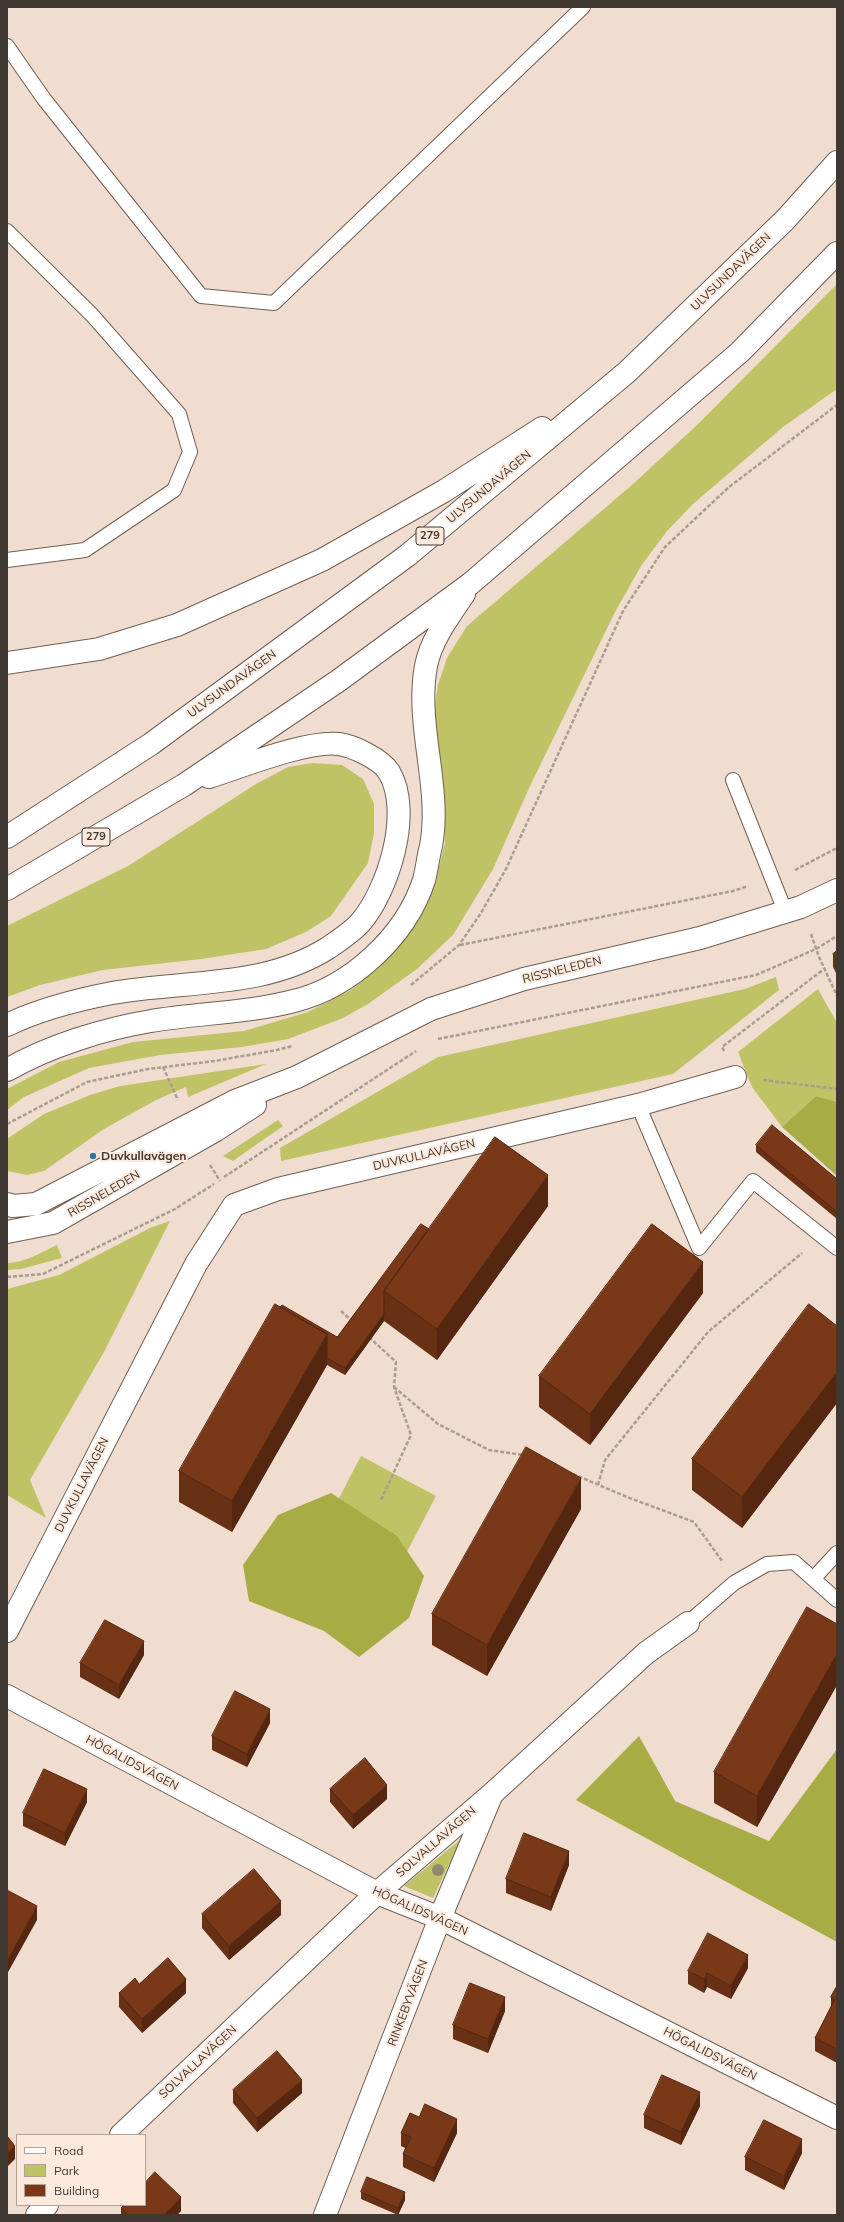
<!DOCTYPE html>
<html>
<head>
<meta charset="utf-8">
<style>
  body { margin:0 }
  #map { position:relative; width:844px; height:2222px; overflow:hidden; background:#f0ddcf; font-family:Mulish,sans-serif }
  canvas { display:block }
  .frame { position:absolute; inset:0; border:8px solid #403933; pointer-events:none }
  .legend { position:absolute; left:16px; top:2134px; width:130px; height:72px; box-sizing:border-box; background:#feeadd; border:1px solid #b2a399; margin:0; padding:5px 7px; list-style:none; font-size:12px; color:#403933 }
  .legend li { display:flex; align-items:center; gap:8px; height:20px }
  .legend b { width:20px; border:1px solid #b2a399 }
</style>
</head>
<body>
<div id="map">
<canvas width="844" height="2222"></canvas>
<div class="frame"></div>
<ul class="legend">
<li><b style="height:5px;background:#fff"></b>Road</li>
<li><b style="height:11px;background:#bfc365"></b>Park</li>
<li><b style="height:11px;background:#793818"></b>Building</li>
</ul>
</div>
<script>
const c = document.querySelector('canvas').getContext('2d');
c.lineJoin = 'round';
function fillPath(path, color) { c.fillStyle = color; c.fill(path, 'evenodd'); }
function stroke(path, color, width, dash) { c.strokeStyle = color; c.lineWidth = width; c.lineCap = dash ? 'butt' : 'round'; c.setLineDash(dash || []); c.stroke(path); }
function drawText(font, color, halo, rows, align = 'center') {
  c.font = font + ' Mulish,sans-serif'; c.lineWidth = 4; c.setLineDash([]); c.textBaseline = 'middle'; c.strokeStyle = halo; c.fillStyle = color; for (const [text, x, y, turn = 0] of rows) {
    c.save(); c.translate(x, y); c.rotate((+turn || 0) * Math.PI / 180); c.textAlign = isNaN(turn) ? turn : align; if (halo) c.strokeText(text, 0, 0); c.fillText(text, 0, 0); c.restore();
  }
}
fillPath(new Path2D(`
  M837,284v105l-54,38 -90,77 -26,27 -26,35 -26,46 -85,174 -37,83 -40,66 -36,34 -49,35 -25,14 -55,21 -46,8 -82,8 -71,13 -65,29 -17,13v-21l52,-27 74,-20 111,-11 64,-19 43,-22 25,-21 21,-21 18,-28 20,-38 10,-39 -3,-64 -8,-67 4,-27 9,-27 20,-32 166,-142 63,-58z
  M313,763l29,2 21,14 11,25v29l-6,30 -37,53 -25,16 -40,17 -65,10 -98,11 -63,15 -33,12v-71l121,-60 128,-82 32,-17z
  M776,977l3,13 -106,84 -392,87 -1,-13 158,-91 307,-68z
  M818,989l19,34v79l-21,-6 -34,31 -30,-40 -14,-35z
  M266,1064l-78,33 -2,-10 -30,13 -52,29 -60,42 -17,4 -20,-4v-32l37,-25 46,-19 30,-9z
  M278,1120l5,6 -50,35 -10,-5z
  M170,1221l-65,129 -75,130 16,38 -39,-23v-206l52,-14 91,-47z
  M57,1245l5,13 -41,11 -14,1v-7c17,0 35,-11 50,-18z
  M361,1456l75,40 -51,98 -75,-40z
  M461,1839l-28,59 -29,-12z`), '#bfc365');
fillPath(new Path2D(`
  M816,1096l21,6v74l-55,-49z
  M331,1493l66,43 27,40 -15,42 -50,39 -35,-26 -75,-30 -6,-36 35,-50z
  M639,1736l36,65 94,40 68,-92v193l-261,-142z`), '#a8ac45');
const lane = new Path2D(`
  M7,46l37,53 157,197 73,7 309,-296
  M7,231l85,84 87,99 11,38 -16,38 -89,60 -78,10
  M733,780l52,131
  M638,1105l61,143 54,-67 84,67
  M814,1578l23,-25
  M688,1623l46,-40 33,-19 27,-2 43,38`);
const street = new Path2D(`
  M7,1631l189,-367 38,-59 44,-16 360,-84 97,-28
  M7,1696l370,197 63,25 397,200
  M121,2135l256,-242 116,-100 153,-140 42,-30
  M37,2215l10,-10
  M325,2215l115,-297 51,-122`);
const secondary = new Path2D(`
  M7,1204l6,2 23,-2 199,-103 62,-24 134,-68 93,-30 176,-41 101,-31 36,-17
  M7,1232l46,-9 163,-93 39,-25`);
const primary = new Path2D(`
  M7,663l92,-14 78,-24 145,-65 122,-69 98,-63
  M7,837l144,-93 257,-189 219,-183 158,-152 52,-58
  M7,889l177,-104 154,-104 132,-97 270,-232 97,-99
  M7,1025c33,-16 69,-25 105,-32 72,-13 151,-4 216,-45 10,-7 24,-16 32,-25 28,-32 53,-111 29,-151 -8,-13 -36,-26 -50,-28 -32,-4 -98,23 -130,33
  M7,1070c42,-24 96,-41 144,-49 47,-8 96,-8 143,-20 57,-14 112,-65 130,-121 3,-11 4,-23 7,-34 11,-59 -16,-120 -5,-180 5,-26 23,-50 38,-72`);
stroke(lane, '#6f5f53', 16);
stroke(street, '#6f5f53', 24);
stroke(secondary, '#6f5f53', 24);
stroke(primary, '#6f5f53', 24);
stroke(new Path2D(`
  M795,870l42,-22
  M811,934l8,23 18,39
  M460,945l273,-54 15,-5
  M411,985l48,-40 22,-32 25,-44 117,-258 42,-64 64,-60 108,-82
  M438,1039l318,-64 60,-26 21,-13
  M724,1051l-2,-4 102,-78
  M163,1067l15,33
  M763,1080l74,9
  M7,1124l80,-42 61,-13 67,-8 62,-11 15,-4
  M210,1165l10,16
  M224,1177l192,-126
  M7,1277l36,-3 132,-65 39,-25
  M341,1311l11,10
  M369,1337l27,25 -2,25 17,48 -30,65
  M394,1387l44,37 51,26 34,5
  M573,1474l54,23 67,25 28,39
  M598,1485l7,-25 103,-128 94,-79`), '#ab9c91', 2.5, [4, 2]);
stroke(lane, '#fff', 14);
stroke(street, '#fff', 22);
stroke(secondary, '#fff', 22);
stroke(primary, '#fff', 22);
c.fillStyle = '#91896b';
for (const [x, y] of [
  [438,1870]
]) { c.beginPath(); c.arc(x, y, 6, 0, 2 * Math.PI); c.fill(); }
fillPath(new Path2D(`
  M837,951v24l-4,-8v-13z
  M756,1145l81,34v40l-81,-67z
  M548,1206l-111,154 -53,-39 -39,54 -18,-10 -95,167 -53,-30v-31l158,-134 92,-108z
  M703,1293l-113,152 -51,-38v-31z
  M837,1326v77l-95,125 -50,-38v-31z
  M581,1509l-94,167 -55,-31v-31z
  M837,1624v61l-80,142 -43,-24v-31z
  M144,1655l-25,44 -39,-22v-14z
  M270,1723l-23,44 -35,-17v-14z
  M330,1789l57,10 -34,30 -23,-27z
  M87,1802l-22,44 -42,-20v-13z
  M569,1865l-18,46 -45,-18v-14z
  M202,1914l79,1 -52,45 -27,-32z
  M748,1968l-17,31 -24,-12 -3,6 -16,-9v-13z
  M139,1984l47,9 -44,40 -23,-26v-14z
  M837,1986v77l-22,-12v-13l16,-32v-9z
  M505,2011l-17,42 -35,-14v-14z
  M233,2090l69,3 -45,39 -24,-29z
  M700,2106l-19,39 -37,-17v-13z
  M419,2117l38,16 -23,49 -31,-15v-13l2,-6 -4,-2v-13z
  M802,2153l-18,37 -39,-20v-13z
  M361,2192l44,8 -7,15 -37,-16z
  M121,2208l60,3 -4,4h-56z`), '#683015');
fillPath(new Path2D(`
  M548,1175v31l-111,154v-31z
  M703,1262v31l-113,152v-31z
  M384,1314v7l-39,54v-7z
  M327,1334v31l-95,167v-31z
  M837,1372v31l-95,125v-31z
  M581,1478v31l-94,167v-31z
  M144,1641v14l-25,44v-14z
  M837,1654v31l-80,142v-31z
  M270,1709v14l-23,44v-13z
  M387,1785v14l-34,30v-14z
  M87,1789v13l-22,44v-13z
  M569,1851v14l-18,46v-14z
  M281,1901v14l-52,45v-14z
  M37,1906v14l-30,54v-13z
  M748,1955v13l-17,31v-13z
  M707,1973v14l-3,6v-14z
  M186,1979v14l-44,40v-14z
  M505,1997v14l-17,42v-14z
  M302,2080v13l-45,39v-14z
  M700,2092v14l-19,39v-13z
  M457,2119v14l-23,49v-14z
  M802,2139v14l-18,37v-14z
  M15,2146v13l-8,8v-14z
  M405,2192v8l-7,15v-7z
  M181,2197v14l-4,4h-13z`), '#552711');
const building = new Path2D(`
  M837,951v10l-4,-7z
  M772,1125l65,54v33l-81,-67z
  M495,1137l53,38 -111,154 -53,-38z
  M421,1224l8,5 -45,62v23l-39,54 -18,-10v-24l-47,-27 2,-2 55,32z
  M652,1224l51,38 -113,152 -51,-38z
  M275,1304l52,30 -95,167 -53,-30z
  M809,1304l28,22v46l-95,125 -50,-38z
  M526,1447l55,31 -94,167 -55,-31z
  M807,1607l30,17v30l-80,142 -43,-24z
  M105,1620l39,21 -25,44 -39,-22z
  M235,1691l35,18 -23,45 -35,-18z
  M365,1758l22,27 -34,30 -23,-26z
  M44,1769l43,20 -22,44 -42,-20z
  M524,1833l45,18 -18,46 -45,-18z
  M254,1869l27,32 -52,45 -27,-32z
  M7,1890l30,16 -30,55z
  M708,1933l40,22 -17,31 -24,-13 -3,6 -16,-8z
  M168,1958l18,21 -44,40 -23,-26 16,-15 4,6z
  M470,1983l35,14 -17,42 -35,-14z
  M837,1986v63l-22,-11 20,-39 -4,-2z
  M277,2051l25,29 -45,38 -24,-28z
  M662,2075l38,17 -19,40 -37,-17z
  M425,2104l32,15 -23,49 -31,-14 8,-17 -10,-4 9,-20 9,4z
  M764,2120l38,19 -18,37 -39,-19z
  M7,2136l8,10 -8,7z
  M155,2172l26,25 -17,18h-36l-7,-7 3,-3h21v-22z
  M367,2177l38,15 -7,16 -37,-16z`);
fillPath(building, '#793818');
stroke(building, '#552711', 1);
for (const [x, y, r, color] of [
  [93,1156,4,"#2e75a9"]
]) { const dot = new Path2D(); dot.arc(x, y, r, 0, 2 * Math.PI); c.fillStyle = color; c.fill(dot); stroke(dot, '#feeadd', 1.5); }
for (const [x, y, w] of [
  [430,536,28],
  [96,837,28]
]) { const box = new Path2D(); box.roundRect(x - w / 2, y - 9, w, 18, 3); c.fillStyle = '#feeadd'; c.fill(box); stroke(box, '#403933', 1); }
drawText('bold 11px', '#403933', null, [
  ["279",430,536],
  ["279",96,837]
]);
drawText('12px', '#403933', '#feeadd', [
  ["ULVSUNDAVÄGEN",731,272,-44],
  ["ULVSUNDAVÄGEN",489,487,-40],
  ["ULVSUNDAVÄGEN",232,684,-36],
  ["RISSNELEDEN",562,970,-14],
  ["DUVKULLAVÄGEN",424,1155,-13],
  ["RISSNELEDEN",104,1194,-30],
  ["DUVKULLAVÄGEN",82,1485,-63],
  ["HÖGALIDSVÄGEN",132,1763,28],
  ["SOLVALLAVÄGEN",436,1842,-41],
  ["HÖGALIDSVÄGEN",420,1911,24],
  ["RINKEBYVÄGEN",408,2003,-69],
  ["HÖGALIDSVÄGEN",710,2054,27],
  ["SOLVALLAVÄGEN",198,2062,-43]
]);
drawText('bold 12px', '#403933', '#feeadd', [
  ["Duvkullavägen",101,1156]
], 'left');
</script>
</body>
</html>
